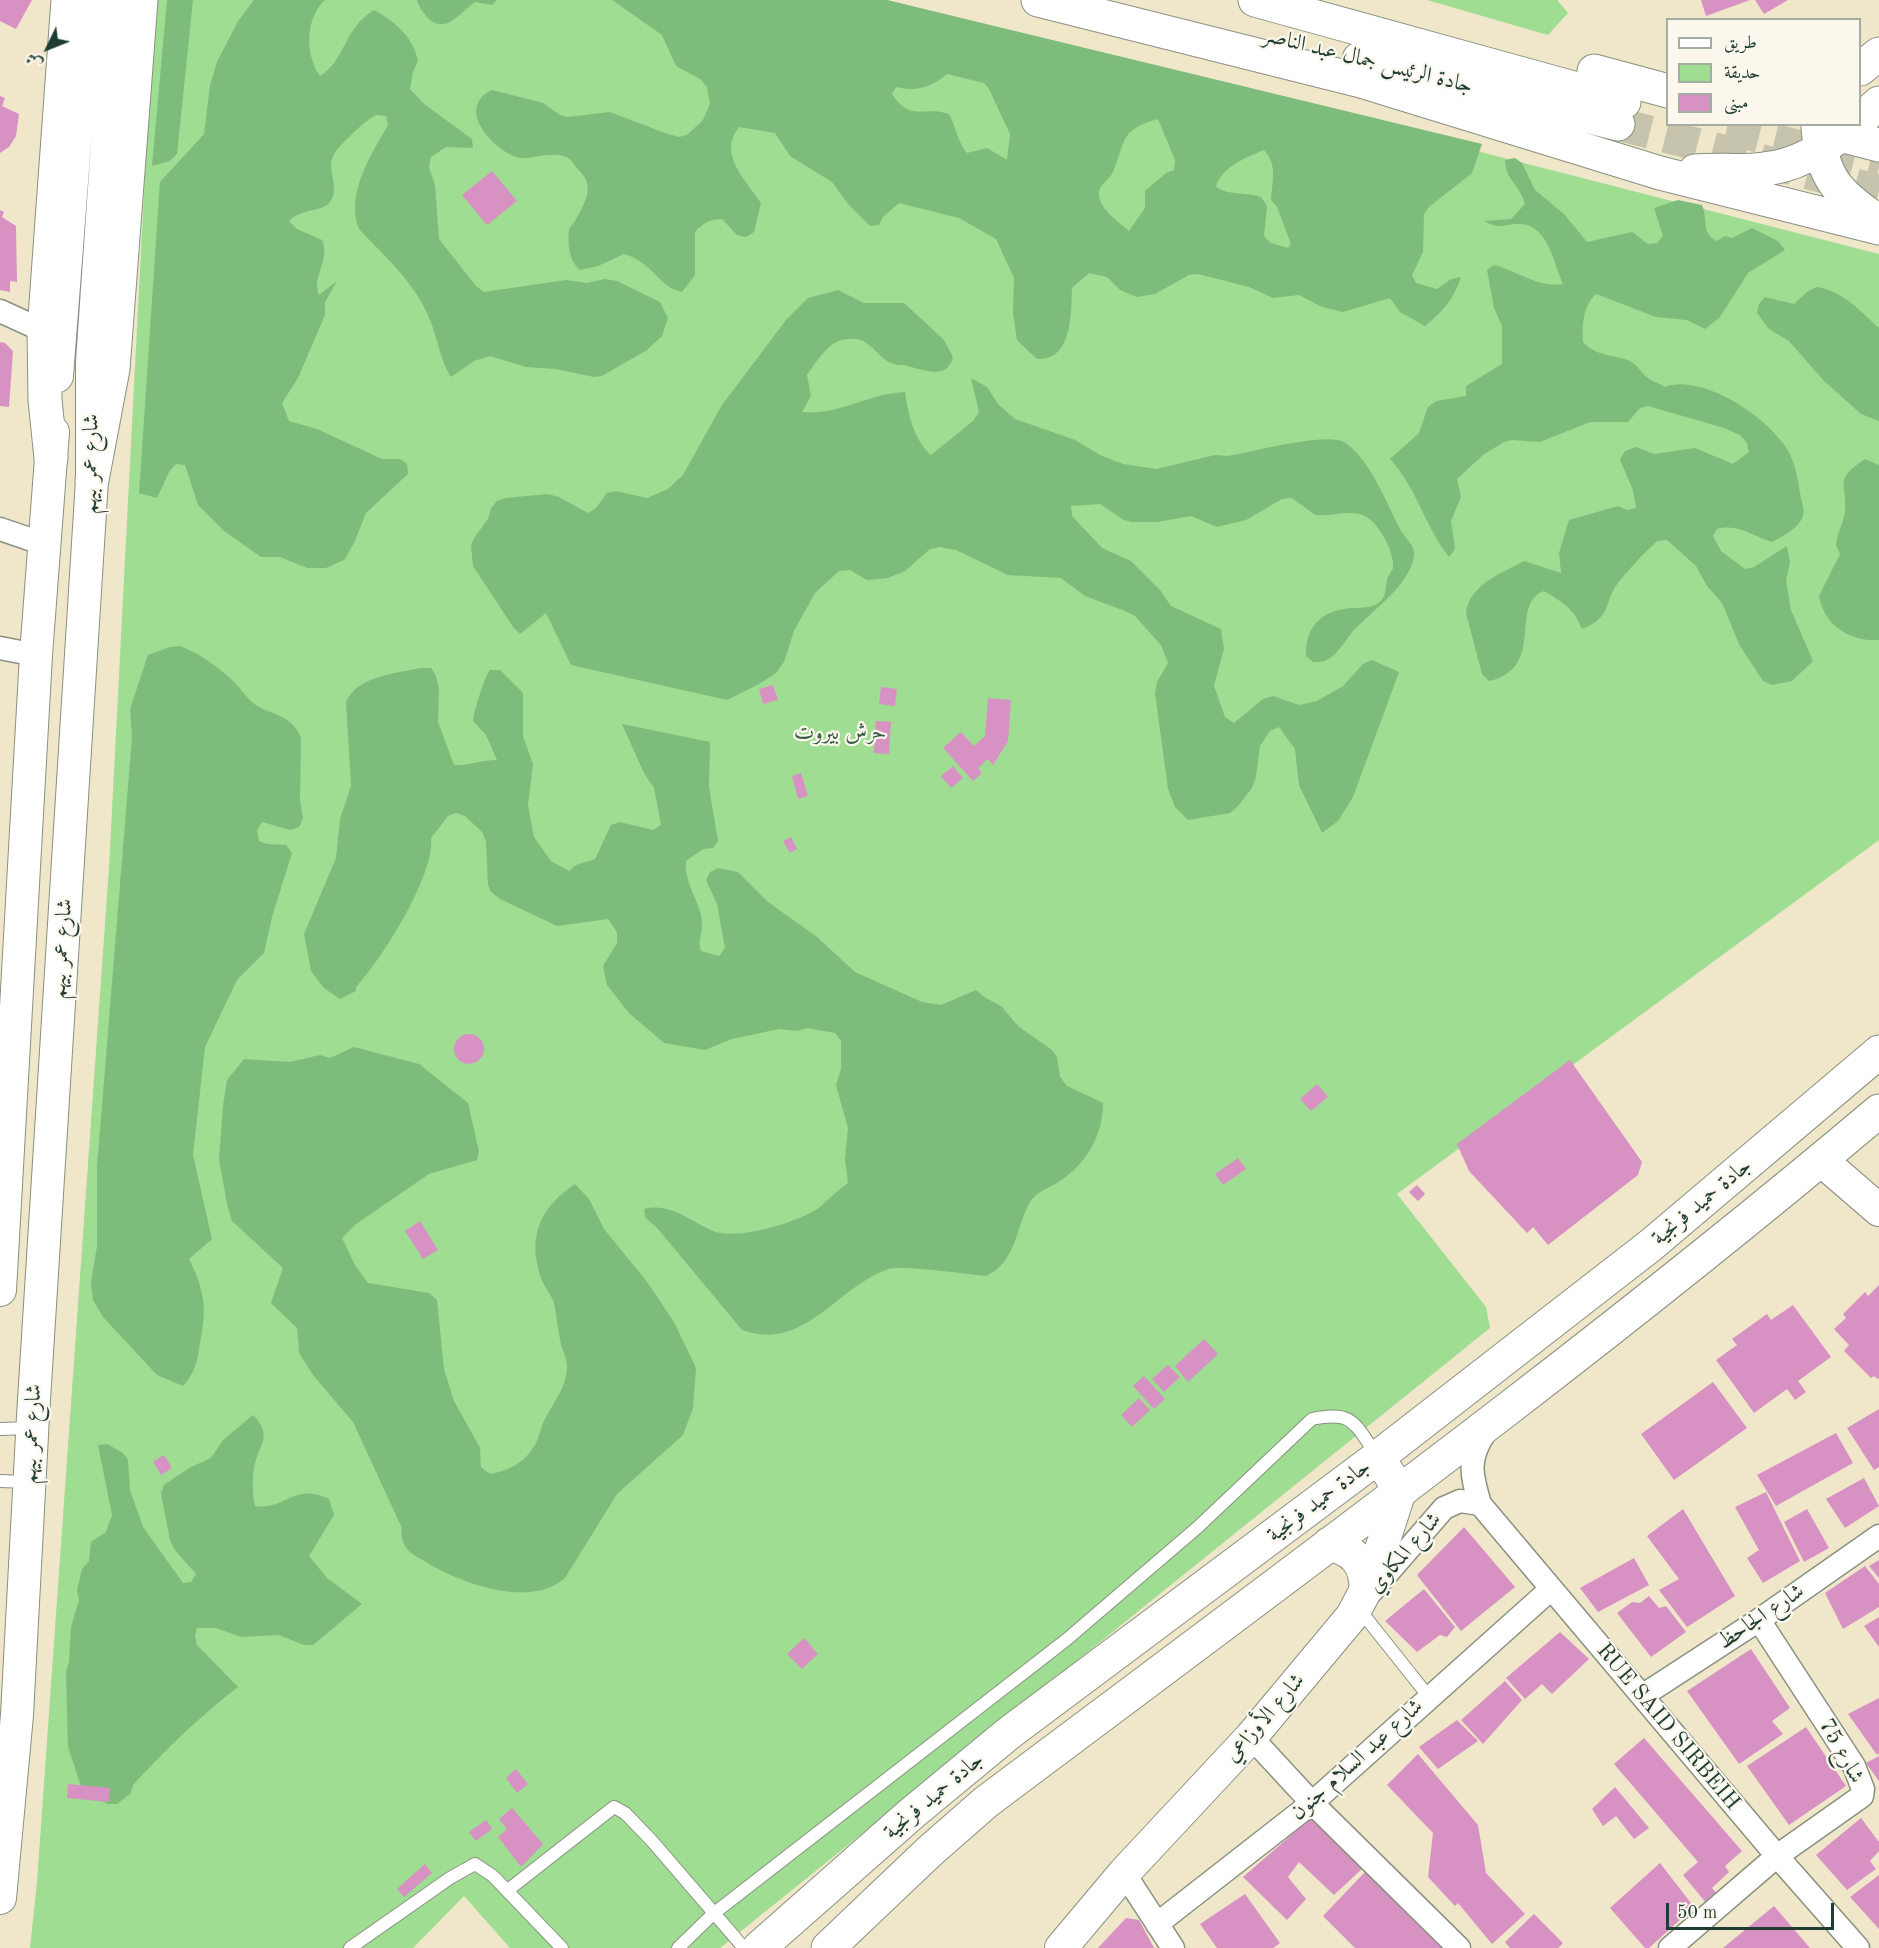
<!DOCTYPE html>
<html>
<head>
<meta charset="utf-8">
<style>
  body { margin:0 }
  #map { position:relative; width:1879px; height:1948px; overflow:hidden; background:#f0e6ca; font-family:"Old Standard TT",Amiri,serif }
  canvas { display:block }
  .legend { position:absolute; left:1666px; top:18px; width:195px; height:108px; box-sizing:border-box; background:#fbf7ec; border:2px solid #a3ada2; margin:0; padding:8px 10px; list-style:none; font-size:18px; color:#1f3d34 }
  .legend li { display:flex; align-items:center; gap:12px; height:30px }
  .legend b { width:30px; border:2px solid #a3ada2 }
  .north { position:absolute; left:18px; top:18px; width:60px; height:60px; -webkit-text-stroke:4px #fbf7ec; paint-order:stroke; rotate:227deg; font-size:16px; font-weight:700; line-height:24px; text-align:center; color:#1f3d34 }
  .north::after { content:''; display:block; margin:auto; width:21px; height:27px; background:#1f3d34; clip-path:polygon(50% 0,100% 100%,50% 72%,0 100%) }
  .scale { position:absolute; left:1666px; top:1903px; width:168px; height:27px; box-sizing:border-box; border:3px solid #1f3d34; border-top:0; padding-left:8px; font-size:18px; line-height:21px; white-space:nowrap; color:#1f3d34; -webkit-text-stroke:4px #fbf7ec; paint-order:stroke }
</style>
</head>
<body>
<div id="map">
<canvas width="1879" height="1948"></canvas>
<ul class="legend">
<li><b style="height:8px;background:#fff"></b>طريق</li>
<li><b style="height:16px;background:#9edd92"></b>حديقة</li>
<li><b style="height:16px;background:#d792c3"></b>مبنى</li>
</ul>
<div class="north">ش</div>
<div class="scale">50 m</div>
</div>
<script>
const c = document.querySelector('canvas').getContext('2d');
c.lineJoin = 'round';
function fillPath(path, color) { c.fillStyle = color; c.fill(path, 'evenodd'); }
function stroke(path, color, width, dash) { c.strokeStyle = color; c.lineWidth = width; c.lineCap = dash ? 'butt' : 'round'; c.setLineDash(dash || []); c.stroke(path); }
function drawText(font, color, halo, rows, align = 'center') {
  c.font = font + ' "Old Standard TT",Amiri,serif'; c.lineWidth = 4.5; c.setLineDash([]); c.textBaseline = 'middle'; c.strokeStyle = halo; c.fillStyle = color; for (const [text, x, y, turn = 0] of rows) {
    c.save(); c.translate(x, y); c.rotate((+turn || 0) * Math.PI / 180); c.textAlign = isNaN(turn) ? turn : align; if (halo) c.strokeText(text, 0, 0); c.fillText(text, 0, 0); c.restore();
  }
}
fillPath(new Path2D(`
  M154,0h733l992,254v586l-482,354 89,113 4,21 -770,620h-210l-46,-52 -51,52h-383l7,-66 72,-1014z
  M1427,0h130l11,13 -20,22z`), '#9edd92');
fillPath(new Path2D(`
  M167,0h26l-16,154 -7,7 -18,5z
  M254,0h71c-20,18 -20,55 -5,76 25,-15 24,-48 54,-66 21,12 39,26 44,51l-5,11 -3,17 14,15 48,35 1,9 -27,-1 -15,10 -2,10 6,18 4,54 37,47 8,6 82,-12 21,3 18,-4 12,2 43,21 8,16 -6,18 -15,14 -45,26 -8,1 -39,-8 -29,-2 -36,-11 -16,5 -23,16c-11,-17 -13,-38 -21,-57 -15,-38 -44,-62 -71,-91 -14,-35 12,-74 29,-104l-2,-9c-2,0 -6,-1 -9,-1 -9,2 -41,33 -44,41 -7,14 8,32 -3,46 -7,10 -28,6 -41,19l8,8 25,11c9,19 -11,37 -3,55l18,-14 -12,21v13l-27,63 -16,25 7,18 28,8 65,30h18l7,5 1,10 -42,39 -12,30 -10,17 -18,8h-19l-27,-11h-19l-37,-26 -26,-26 -13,-40 -9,-1 -7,8 -12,26 -18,-5 21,-311 44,-48 6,-49 7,-23 21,-41z
  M417,0h80l-5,5 -17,-3c-15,11 -31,34 -48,15 -5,-6 -8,-10 -10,-17z
  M612,0h275l595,144 -10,29 -43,34 -5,7 -1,38 -11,23 4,8 21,6 14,-10 10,-2c-7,22 -19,35 -36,49l-25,-14 -10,-14 -47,14 -21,-5 -23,-12 -26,3 -24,-11 -51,-13 -9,1 -34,19 -18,3 -17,-7 -13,-13 -18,-4 -17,15c-1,24 1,73 -35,71l-20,-19 -4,-27 1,-35 -18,-39 -37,-21 -60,-15 -16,14 -4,8 -9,1 -22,-22 -16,-22 -42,-26 -15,-23 -36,-6c-22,26 7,54 22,76l-7,29 -8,5 -9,-2 -15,-16c-12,0 -19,4 -27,13v43l-13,17c-23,-4 -29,-30 -58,-38l-26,12 -18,4c-12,-11 -12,-25 -11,-41 8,-10 22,-33 18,-46 -1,-6 -6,-10 -10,-15 -4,-5 -7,-11 -14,-12 -13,-4 -28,2 -41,2 -18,-1 -47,-29 -46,-47 1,-11 7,-17 16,-21l51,13 17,12 8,2 42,-5 55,21 14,4 8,-2 16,-15 7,-16 -3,-17 -7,-8 -24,-13 -14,-31zM947,74l37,9 5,6 21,45 -3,26 -20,-12 -20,5c-9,-10 -11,-26 -18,-39 -25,-9 -38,9 -57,-20l4,-7c20,5 36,0 51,-13zM1158,119l17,41 -1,10 -8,3 -21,18v17l-16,23c-10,-9 -29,-21 -30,-36 -1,-11 10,-14 14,-23 13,-31 6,-42 45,-53zM1264,150c14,15 8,32 7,50l6,7 14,37 -3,4 -17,-5 -7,-7 3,-30 -6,-9c-16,-5 -31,-1 -45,-10 4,-19 31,-30 48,-37z
  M1515,158l7,5 13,27 29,24 23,28 45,-10 16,12 9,-1 6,-7 -9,-28 24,-8 24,5c6,13 -1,29 15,36l8,-5 7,2 20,-10 26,13 7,9 -37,23 -28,44 -15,12 -18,-9 -31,-3 -60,-23c-13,12 -14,31 -13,48 14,15 30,12 47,19 8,4 11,12 18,17 5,4 10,4 16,9 39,-14 103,30 123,62 8,13 11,30 13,44 1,6 5,17 3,23 -4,12 -20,20 -31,26 -19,-6 -35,-19 -55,-13l-4,7 8,15 24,18 9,-2 33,-21 3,17 -4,17 5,30 22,51 -21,20 -20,4 -9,-4 -23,-35 -18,-43 -15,-17 -11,-20 -29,-26 -10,1c-13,12 -28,28 -39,42 -15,19 -5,34 -36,46 -8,-21 -20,-27 -38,-38 -36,13 3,77 -55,90l-7,-7 -16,-61c3,-28 36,-40 58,-52l37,12 -2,-20 10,-33 49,-14 9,4 9,-2 -3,-18 -13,-30 5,-9 11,-4 18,7 41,-6 38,16 16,-12 -2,-9 -7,-8 -16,-7 -76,-22 -8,2 -12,14h-38l-50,20 -28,-2 -8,2 -21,13 -26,24 4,18 -10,24 4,28 -6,8c-24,-30 -32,-69 -59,-98l29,-26 9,-26 8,-6 30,-5v-10l36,-22v-38l-8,-18 -7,-38 7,-5c24,6 43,23 69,19 -9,-19 -14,-58 -42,-60 -17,-1 -19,7 -37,-3l27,-2 14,-15c-4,-17 -20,-25 -20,-44z
  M1817,287c26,4 43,24 62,41v93l-18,-7 -38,-34 -34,-39 -20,-12 -12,-16 2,-9 6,-7 29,7 14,-13z
  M838,290l26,13h40l40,37 9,17c-5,23 -29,13 -46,9 -4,-2 -9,0 -13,-2 -21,-7 -22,-31 -52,-24 -15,3 -27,24 -35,35l4,21 -9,16c36,4 67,-19 103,-20 3,22 9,48 26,63l42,-34 6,-9 -8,-34 16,9 11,17 17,15 60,21 27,16 21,8 34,5 58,-14 13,1c23,-4 99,-24 116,-14 25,15 43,62 56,87 4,8 13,14 14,23 1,29 -42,59 -60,78 -8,9 -14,21 -24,28 -5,4 -10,4 -17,4l-7,-6c-1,-29 15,-45 44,-48 8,0 21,0 27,-4 10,-6 8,-15 10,-25 1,-4 5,-7 6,-11 2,-15 -14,-45 -28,-52 -16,-7 -34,1 -50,-1l-23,-17 -10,1 -36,21 -29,7 -26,-11 -34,6h-25l-8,-2 -24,-16 -29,2 1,10 30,32 29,13 29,29 11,16 50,23 3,20 -10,37 11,31 9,6 29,-24 10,-3 26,9 18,-4 26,-15 20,-22 9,-4 27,12 -46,125 -15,24 -16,12 -23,-48 -4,-36 -16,-22 -9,4 -10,15 -4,31 -4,11 -14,18 -8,7 -42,7 -13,-13 -7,-18 -13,-96 2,-11 11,-19 -7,-18 -26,-29 -10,-5 -40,-15 -24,-18 -53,-3 -52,-25 -17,-3 -9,2 -25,22 -17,7 -21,2 -17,-10 -11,1 -24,22 -21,38 -10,31 -8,11 -17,11 -32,16 -156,-35 -25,-52 -26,21 -7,-7 -40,-61 -2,-20 3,-8 14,-19 3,-11 6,-7 9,-3 42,-4 11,3 29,16 8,-5 11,-15 9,-2 31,7 21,-9 15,-14 39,-70 64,-85 22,-22z
  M1865,459l14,6v175c-28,2 -55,-14 -60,-44l21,-42 -4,-9c1,-12 7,-21 9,-33 3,-29 -13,-31 20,-53z
  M180,646c19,7 36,20 51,33 8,7 14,17 22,24 19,14 37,9 48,35l-1,62 3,18 -4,9 -9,3 -28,-8 -5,8 2,11 9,3 18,1 6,8 -20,64 -8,36 -27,27 -32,67 -12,108 19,84 -23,20c16,32 18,50 11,84 -3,17 -4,29 -17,43l-26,-11 -54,-58 -10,-17 -2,-18 6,-36v-79l35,-430 -2,-28 18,-54 22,-8z
  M420,668h11l5,8 3,12 -1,34 16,43c13,1 27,-5 43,-5l-11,-25 -13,-14c0,-7 12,-46 17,-51h10l23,23v43l10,28 -5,41 6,32 17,24 18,10 7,-6 19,-6 16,-34 9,-3 33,8 8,-5 -7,-37 -10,-15 -22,-49 88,18 -1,45 9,54 -5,7 -10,1 -17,12c-2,24 14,39 16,61 1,12 -5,18 -1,29l18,5 6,-8 -8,-44 -11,-24 4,-8 8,-4 20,4 30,30 49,35 38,35 67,30 19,3 35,-15 8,7 17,9 17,20 34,24 5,7 3,20 7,9 36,17c0,32 -16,60 -43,78 -10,7 -23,10 -30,21 -14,25 -14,61 -44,74 -18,-2 -84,-11 -97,-7 -51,16 -84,84 -147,61l-84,-101 -13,-12 -1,-8c26,-7 46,12 69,22 24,10 87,-9 107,-24 9,-8 18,-17 28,-24l-3,-24 3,-31 -12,-43 5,-16v-28l-6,-8 -28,-5 -9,3 -19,-2 -47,10 -27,11 -41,-7 -35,-30 -22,-28 -4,-19 14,-23v-11l-9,-13 -51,7 -57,-27 -9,-7 -3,-7 -2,-44 -4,-9 -17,-16 -9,-3 -8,3 -17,22c4,37 -49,121 -75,149v4l-16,8 -16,-11 -13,-17 -7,-37 32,-76 4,-39 11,-33 -5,-84c12,-27 50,-28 74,-34z
  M354,1047l65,17 49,39 11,49 -2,8 -48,14 -73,50 -14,14 13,27 13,18 61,10 8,7 7,69 10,32 26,47 1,19 9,7c28,-5 44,-19 51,-45 7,-22 26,-38 26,-63 0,-9 -6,-18 -7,-27 -3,-12 -3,-24 -6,-36 -3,-9 -10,-16 -13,-25 -14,-41 -1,-71 34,-94l14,15 15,30 44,54 26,39 22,46 -3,40 -10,27 -66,59 -52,84c-34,31 -103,5 -136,-14 -8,-6 -21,-10 -25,-20 -3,-5 -2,-13 -3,-18l-48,-104 -40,-47 -14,-22 -2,-25 -26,-25 12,-35 -51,-47 -5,-17 -8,-45 4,-53 4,-26 17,-21 46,3 30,-7 10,3z
  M253,1415c19,20 8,27 2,48 -3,13 -3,29 0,43 30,5 39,-24 74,-7l5,16 -25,41 18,22 35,26 -49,41h-9l-25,-10 -38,2 -25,-9h-19l-2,8 2,9 41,42c-38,29 -73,63 -105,98l-2,8 -14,11h-9l-25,-12 -15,-45 -2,-76 3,-9 2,-35 8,-27 -2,-10 5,-21 7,-8 2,-19 15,-10 6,-17 -14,-70 9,-1 16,9 5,7 2,30 13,37 40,56 8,-1 5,-8 -22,-25 -4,-9 -9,-47 3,-8 25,-17 22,-10 12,-18z`), '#7ebc7c');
fillPath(new Path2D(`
  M0,0h32l-16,29 -16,-8z
  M1701,0h49l-44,16z
  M1755,0h33l-24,14z
  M0,96l5,2 -3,8 17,8 -3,22 -7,11 -9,6z
  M492,171l25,30 -30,24 -25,-30z
  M0,210l4,2 -2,5 14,9 1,56 -7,-1v11l-10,-2z
  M0,342l5,1 8,8 -4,56 -9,-1z
  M773,685l5,15 -15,4 -4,-15z
  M881,687l16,2 -2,17 -16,-2z
  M988,698l23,2 -3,41 -15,24 -5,-6 -10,9 4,5 -9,8 -30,-33 18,-16 13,14 11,-10z
  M876,721l15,1 -2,32 -15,-1z
  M953,766l10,12 -12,10 -10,-12z
  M801,773l7,23 -10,3 -6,-23z
  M791,837l6,12 -7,4 -7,-12z
  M454 1049a15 15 0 1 1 30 0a15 15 0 1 1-30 0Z
  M1570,1060l72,102 -4,13 -90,70 -15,-18 -6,6 -58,-62 -12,-27z
  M1317,1084l11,13 -17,14 -11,-12z
  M1238,1158l8,11 -23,16 -8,-11z
  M1417,1185l8,9 -7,7 -9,-9z
  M420,1221l18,29 -15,9 -18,-28z
  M1879,1285v93l-1,1 -4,-3 -3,2 -27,-27 5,-6 -15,-16 12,-11 -3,-4 22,-22 3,4z
  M1793,1305l38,52 -33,24 8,11 -11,8 -8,-11 -33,24 -38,-53 21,-15 -5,-6 35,-25 4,6z
  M1204,1339l14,15 -30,28 -13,-16z
  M1168,1365l12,12 -16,15 -12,-13z
  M1144,1376l21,23 -11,10 -21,-23z
  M1713,1382l34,46 -73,52 -33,-46z
  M1139,1398l11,12 -18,17 -11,-12z
  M1879,1409v58l-5,3 -27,-42z
  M1836,1433l17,30 -77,43 -19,-31z
  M164,1455l8,13 -11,7 -8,-13z
  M1864,1478l15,28 -34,22 -19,-29z
  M1766,1492l34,69 -37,22 -16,-25 12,-8 -24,-43z
  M1683,1509l52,87 -48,31 -28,-37 20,-11 -32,-43z
  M1807,1509l22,39 -25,14 -20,-40z
  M1464,1527l51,60 -54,44 -44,-56z
  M1634,1558l15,27 -51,27 -18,-24z
  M1879,1560v18l-10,-12z
  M1865,1566l14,18v23l-36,22 -18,-36z
  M1424,1589l31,38 -8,10 -7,-2 -23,17 -32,-31z
  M1649,1596l10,12 7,-2 20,26 -35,25 -34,-44 15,-11 8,1z
  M1879,1617v30l-15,-21z
  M1560,1632l29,27 -37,35 -10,-10 -17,15 -19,-21z
  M804,1638l14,16 -16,15 -15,-15z
  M1751,1649l39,59 -18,13 11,13 -44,30 -52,-73z
  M1505,1681l17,19 -39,44 -22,-24z
  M1879,1698v55l-2,2 -29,-41z
  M1457,1720l21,21 -40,28 -19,-22z
  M1806,1727l40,59 -57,39 -42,-59z
  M1644,1738l98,113 -17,15 4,6 -17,16 6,7 -11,9 -24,-29 15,-13 -84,-98z
  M1418,1754l60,71 8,48 39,41 -33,30 -34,-41 -3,3 -27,-29 5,-44 -46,-48z
  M1879,1756v25l-13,-18z
  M516,1769l12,15 -11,9 -11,-15z
  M68,1784l42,4 -1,14 -42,-4z
  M1615,1787l34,41 -15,11 -18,-23 -13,10 -11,-17z
  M512,1808l31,36 -22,23 -23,-30 9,-8 -8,-10z
  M1312,1817l52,50 -30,28 -35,-33 -11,15 18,22 -19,21 -44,-43z
  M1861,1818l18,24v9l-9,10 6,8 -29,21 -31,-35z
  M486,1820l6,9 -16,12 -7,-9z
  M1660,1863l34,44 -45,41h-4l-35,-40z
  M425,1864l7,9 -28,24 -7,-8z
  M1365,1872l78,76h-88l-32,-32z
  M1879,1875v54l-29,-32z
  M1245,1894l35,49 -7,5h-56l-17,-24z
  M1774,1906l36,42h-87z
  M1534,1914l29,29 -5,5h-48l-5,-6z
  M1126,1918l13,2 15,28h-56z`), '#d792c3');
stroke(new Path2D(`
  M1618,124l261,67
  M1727,128l152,39`), '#c6c4ac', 33, [33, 16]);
const lane = new Path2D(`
  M0,1429l31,-1
  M0,1481l28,1
  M1359,1609l70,88
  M508,1890l106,-83 11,6 27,28 92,107
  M350,1948l100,-70 25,-14 18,12 69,72
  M678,1948l35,-34 353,-274 132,-113 114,-108c42,-9 42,5 65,36`);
const street = new Path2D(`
  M0,311l44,20
  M0,529l44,15
  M0,648l36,7
  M1486,1431c-19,28 -15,43 -6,73l297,352 81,92
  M1372,1591l72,-83 16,-7 20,3
  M1642,1696l117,-76 120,-84
  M1251,1737l61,66 147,145
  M1124,1873l49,75
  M1157,1924l155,-121 239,-214
  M1670,1948l107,-92 85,-60 1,-7 -9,-23 -95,-146`);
const secondary = new Path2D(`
  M57,376l29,-376
  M1821,1160l58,50
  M0,1290l36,-635 17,-223
  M0,1898l17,-183 16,-299 59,-936v-118l25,-362
  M1061,1948l63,-75 127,-136 101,-121 19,-36 28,-86 -2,-8 -19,-29`);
const primary = new Path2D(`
  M1329,1544c25,6 37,19 37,45
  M759,1948l152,-134 98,-81 369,-276 273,-212 228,-193
  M828,1948l102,-97 56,-49c301,-226 605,-448 893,-691`);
const highway = new Path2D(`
  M1038,0l323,81 299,92 219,55
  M1255,0l369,102
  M1359,59l259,65
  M1860,69l19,-15
  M1594,71l74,20
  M1860,120l19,-17
  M1818,128c4,50 20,66 60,93
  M1825,131l54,14
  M1695,171c23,-2 47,1 69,-2 34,-3 65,-23 91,-45
  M51,458l-6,-58 -1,-69 24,-331
  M92,480l21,-111 28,-369`);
stroke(lane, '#88927f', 14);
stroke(street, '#88927f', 25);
stroke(secondary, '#88927f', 34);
stroke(primary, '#88927f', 35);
stroke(highway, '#88927f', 35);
stroke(lane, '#fff', 12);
stroke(street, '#fff', 22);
stroke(secondary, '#fff', 32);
stroke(primary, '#fff', 33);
stroke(highway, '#fff', 33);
drawText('22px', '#1f3d34', '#fbf7ec', [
  ["جادة الرئيس جمال عبد الناصر",1368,61,14],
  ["شارع عمر بيهم",91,464,-89],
  ["شارع عمر بيهم",62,949,-86],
  ["جادة حميد فرنجية",1702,1202,-40],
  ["شارع عمر بيهم",32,1434,-87],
  ["جادة حميد فرنجية",1319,1501,-37],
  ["شارع المكاوي",1405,1553,-49],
  ["شارع الجاحظ",1761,1617,-34],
  ["شارع الأوزاعي",1265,1718,-49],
  ["RUE SAID SIRBEIH",1668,1727,50],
  ["شارع 75",1841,1751,61],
  ["شارع عبد السلام جنون",1357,1760,-42],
  ["جادة حميد فرنجية",934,1796,-40]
]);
drawText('22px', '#385d47', '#fbf7ec', [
  ["حرش بيروت",840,733]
]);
</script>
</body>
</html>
